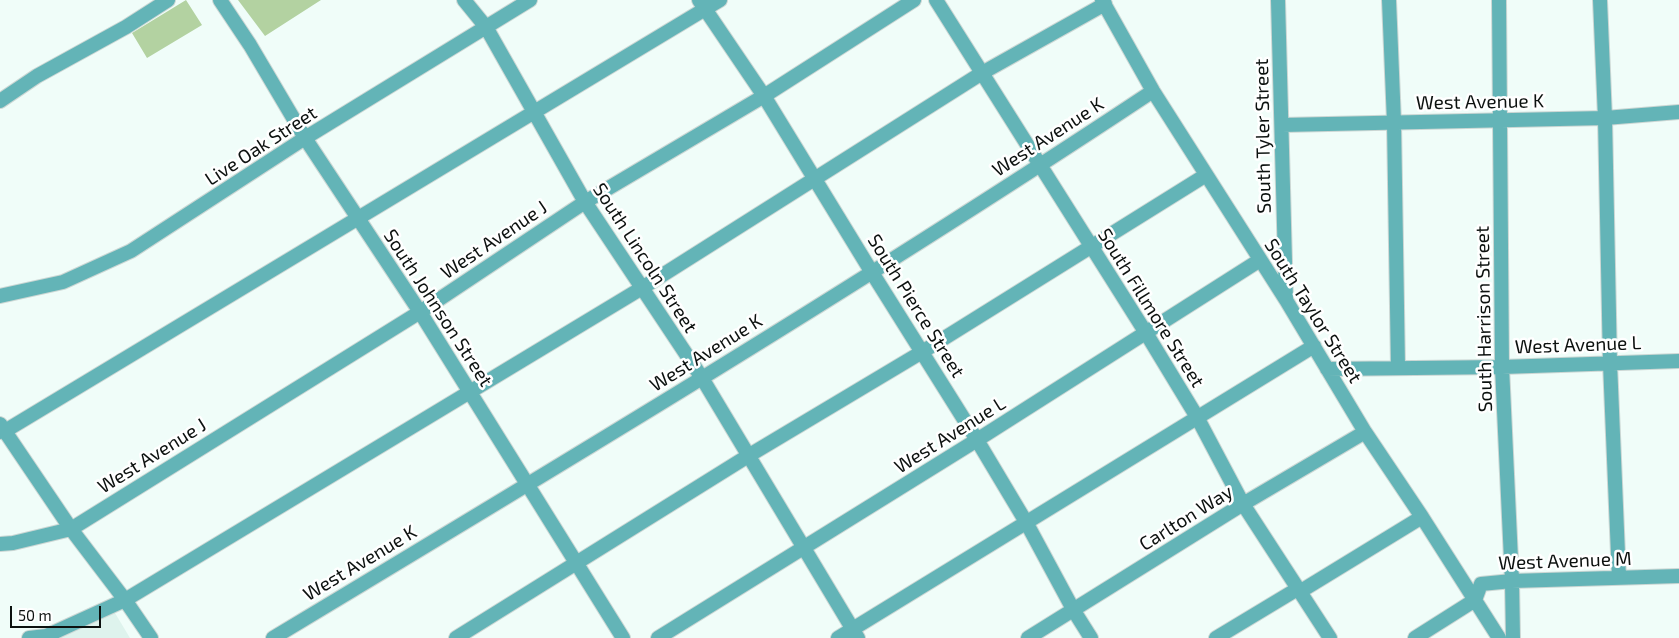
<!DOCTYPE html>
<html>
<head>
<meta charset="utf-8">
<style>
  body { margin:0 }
  #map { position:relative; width:1679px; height:638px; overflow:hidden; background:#f0fdf9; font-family:"Exo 2",sans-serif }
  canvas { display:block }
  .scale { position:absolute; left:10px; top:606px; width:91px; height:22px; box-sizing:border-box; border:2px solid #0c110f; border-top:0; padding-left:6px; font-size:15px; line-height:18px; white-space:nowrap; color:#0c110f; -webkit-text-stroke:4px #fff; paint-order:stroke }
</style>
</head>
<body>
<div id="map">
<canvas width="1679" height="638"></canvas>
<div class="scale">50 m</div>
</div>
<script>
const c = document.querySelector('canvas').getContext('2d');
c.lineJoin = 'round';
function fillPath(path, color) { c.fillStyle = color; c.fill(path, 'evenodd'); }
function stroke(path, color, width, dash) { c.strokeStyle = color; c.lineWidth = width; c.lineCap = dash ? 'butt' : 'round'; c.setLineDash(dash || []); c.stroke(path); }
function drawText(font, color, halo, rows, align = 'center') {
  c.font = font + ' "Exo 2",sans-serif'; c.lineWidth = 5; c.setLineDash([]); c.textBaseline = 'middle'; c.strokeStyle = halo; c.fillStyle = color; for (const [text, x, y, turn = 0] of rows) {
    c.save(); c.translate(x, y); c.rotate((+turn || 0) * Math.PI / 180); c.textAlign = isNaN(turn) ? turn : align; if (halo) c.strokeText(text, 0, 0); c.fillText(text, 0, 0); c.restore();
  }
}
fillPath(new Path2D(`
  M112,608l18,30h-87z`), '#def3ed');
fillPath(new Path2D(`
  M186,0l16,25 -55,33 -15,-25z
  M238,0h83l-56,36z`), '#b3d2a1');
const minor = new Path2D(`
  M220,0l30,45 55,93 115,174 203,326
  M464,0l22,27 99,175 117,176 156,260
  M699,0l65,96 107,175 106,169 49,82 48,89 17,27
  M936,0l210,333 51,84 46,87 87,134
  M1102,0l51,91 133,209 79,132 57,85 77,121
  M1278,0l8,299
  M1389,0l5,122 4,246
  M1499,0l3,367 10,214 1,57
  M1600,0l5,118 5,245 9,215
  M0,101l37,-25 89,-49 42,-27
  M1282,125l323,-7 74,-6
  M0,296l63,-14 68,-31 174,-113 225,-138
  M1327,369l175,-2 177,-6
  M0,424l71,105 54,71 26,38
  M0,432l5,-1 715,-431
  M0,544l13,-1 58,-14 349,-217 165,-110 179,-106 150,-96
  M1301,591l121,-74
  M29,638l17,-2 79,-36 517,-312 340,-215 123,-69
  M273,638c296,-178 592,-356 880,-547
  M456,638l292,-182 174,-104 284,-177
  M658,638l319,-198 283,-180
  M838,638l476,-292
  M1028,638l215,-134 122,-72
  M1216,638l83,-50
  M1415,638l60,-38 6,-16 31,-3 167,-5`);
stroke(minor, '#ccd7d4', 16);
stroke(minor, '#63b4b7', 14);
drawText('19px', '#0c110f', '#fff', [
  ["West Avenue K",1480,102,-1],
  ["South Tyler Street",1263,136,-91],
  ["West Avenue K",1048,137,-33],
  ["Live Oak Street",261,146,-33],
  ["West Avenue J",494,240,-34],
  ["South Lincoln Street",645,258,57],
  ["South Pierce Street",916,306,58],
  ["South Johnson Street",438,308,57],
  ["South Fillmore Street",1151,308,58],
  ["South Taylor Street",1313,311,58],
  ["South Harrison Street",1484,319,-91],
  ["West Avenue L",1578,345,-2],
  ["West Avenue K",706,353,-32],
  ["West Avenue L",950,435,-32],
  ["West Avenue J",152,456,-32],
  ["Carlton Way",1186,518,-32],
  ["West Avenue M",1565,561,-2],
  ["West Avenue K",360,563,-31]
]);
</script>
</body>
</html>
